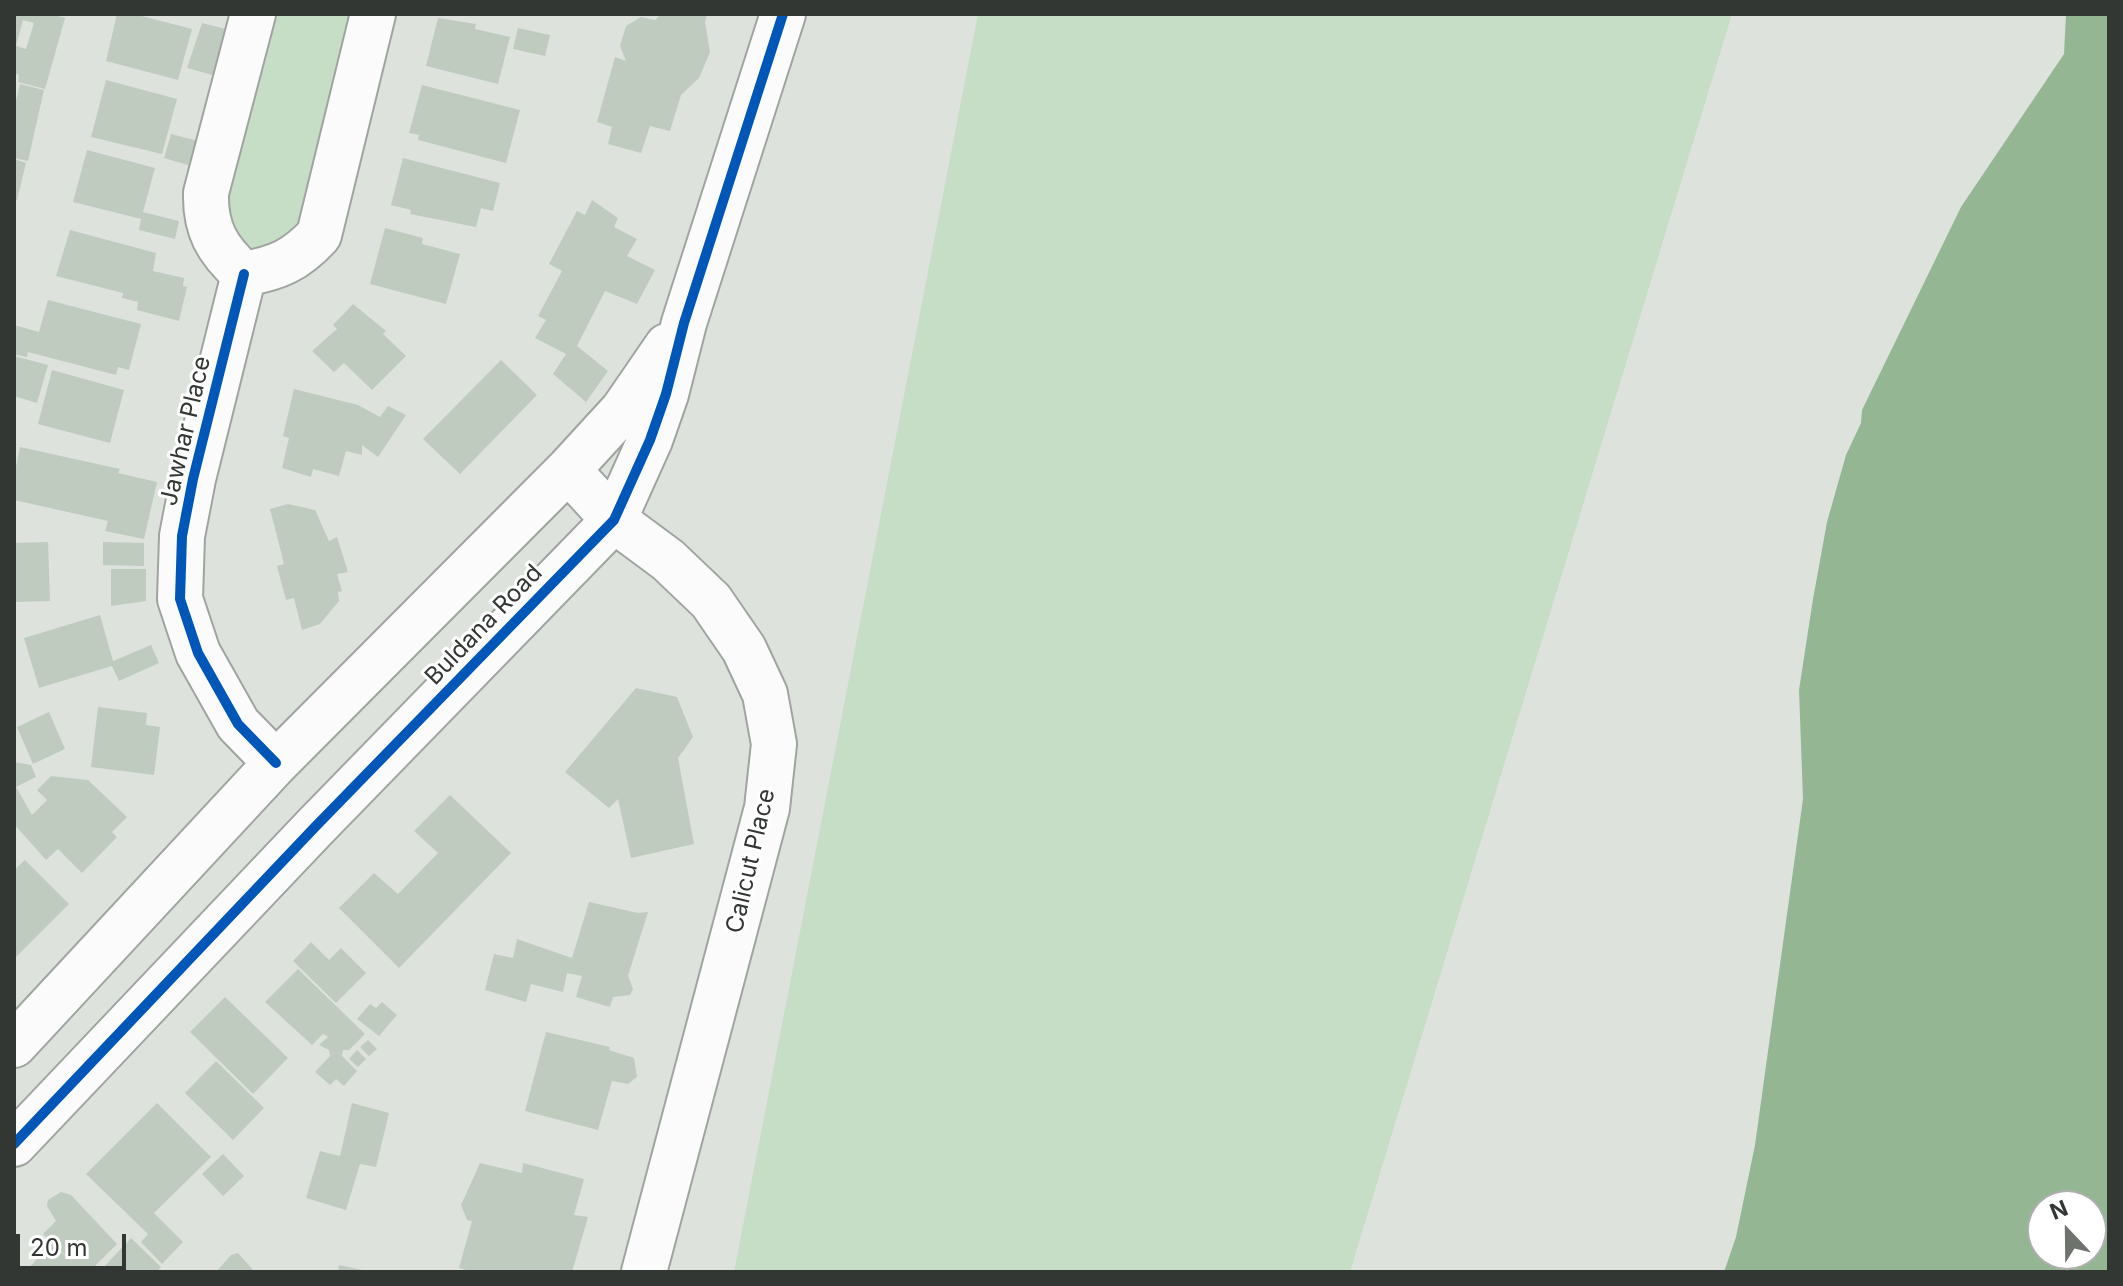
<!DOCTYPE html>
<html>
<head>
<meta charset="utf-8">
<style>
  body { margin:0 }
  #map { position:relative; width:2123px; height:1286px; overflow:hidden; background:#dde2dc; font-family:Inter,sans-serif }
  canvas { display:block }
  .frame { position:absolute; inset:0; border:16px solid #333733; pointer-events:none }
  .north { position:absolute; left:2027px; top:1190px; width:80px; height:80px; box-sizing:border-box; background:#fff; border:2px solid #adafad; border-radius:50%; rotate:338deg; font-size:22px; font-weight:700; line-height:32px; text-align:center; color:#333733 }
  .north::after { content:''; display:block; margin:auto; width:28px; height:36px; background:#6e736e; clip-path:polygon(50% 0,100% 100%,50% 72%,0 100%) }
  .scale { position:absolute; left:16px; top:1234px; width:110px; height:36px; box-sizing:border-box; border:4px solid #333733; border-top:0; padding-left:10px; font-size:24px; line-height:28px; white-space:nowrap; color:#333733; -webkit-text-stroke:6px #fff; paint-order:stroke }
</style>
</head>
<body>
<div id="map">
<canvas width="2123" height="1286"></canvas>
<div class="frame"></div>
<div class="north">N</div>
<div class="scale">20 m</div>
</div>
<script>
const c = document.querySelector('canvas').getContext('2d');
c.lineJoin = 'round';
function fillPath(path, color) { c.fillStyle = color; c.fill(path, 'evenodd'); }
function stroke(path, color, width, dash) { c.strokeStyle = color; c.lineWidth = width; c.lineCap = dash ? 'butt' : 'round'; c.setLineDash(dash || []); c.stroke(path); }
function drawText(font, color, halo, rows, align = 'center') {
  c.font = font + ' Inter,sans-serif'; c.lineWidth = 6; c.setLineDash([]); c.textBaseline = 'middle'; c.strokeStyle = halo; c.fillStyle = color; for (const [text, x, y, turn = 0] of rows) {
    c.save(); c.translate(x, y); c.rotate((+turn || 0) * Math.PI / 180); c.textAlign = isNaN(turn) ? turn : align; if (halo) c.strokeText(text, 0, 0); c.fillText(text, 0, 0); c.restore();
  }
}
fillPath(new Path2D(`
  M263,14h97l-66,229 -49,9 -27,-24z
  M978,14h754l-382,1258h-616z`), '#c6dec5');
fillPath(new Path2D(`
  M2066,14h43v1258h-385l12,-35 19,-92 48,-346 -4,-109 14,-91 14,-77 19,-67 15,-32 1,-13 99,-203 103,-153zM2043,1206h48v48h-48z`), '#94b693');
fillPath(new Path2D(`
  M14,14h36l15,4 -20,71 -27,-7 1,-7 -5,-2zM23,20l11,3 -8,26 -10,-3z
  M117,14h17l58,15 -14,51 -72,-19z
  M661,14h46l-2,8 5,30 -11,26 -18,17 -11,36 -20,-5 -9,27 -33,-9 4,-17 -15,-5 18,-65 11,4 -6,-15 6,-20 15,-9 14,3z
  M438,18l38,6 -1,5 35,8 -12,47 -72,-18z
  M202,23l28,7 -14,46 -29,-8z
  M518,28l32,7 -5,21 -32,-7z
  M106,80l71,19 -15,55 -71,-17z
  M20,84l24,6 -16,71 -14,-3v-49z
  M422,85l98,25 -14,53 -88,-23 1,-5 -10,-2z
  M171,134l27,7 -7,25 -27,-8z
  M87,150l68,18 -12,44 36,9 -4,18 -36,-9 2,-11 -68,-17z
  M403,158l97,25 -7,28 -12,-3 -5,19 -66,-13 1,-4 -20,-5z
  M14,159l12,4 -9,37h-3z
  M592,200l26,18 -4,9 23,12 -10,17 28,14 -18,34 -32,-13 -28,55 31,25 -22,31 -33,-28 13,-20 -31,-16 11,-18 -8,-4 24,-45 -13,-7 28,-53 8,4z
  M385,228l38,10 -1,6 38,10 -14,50 -76,-20z
  M70,230l86,23 -3,18 31,7 -1,8 4,1 -8,34 -42,-11 1,-8 -16,-4 1,-5 -67,-17z
  M48,300l93,24 -12,46 -11,-3 -2,8 -88,-23 -1,5 -13,-3v-29l25,7z
  M353,304l33,27 -3,3 23,22 -34,34 -28,-27 -10,9 -22,-21 25,-22 -4,-4z
  M14,356l34,9 -11,38 -23,-7z
  M501,360l36,35 -77,79 -37,-35z
  M52,370l72,20 -14,53 -72,-19z
  M294,389l64,16 22,12 8,-11 18,9 -28,42 -16,-12v10l-16,-4 -7,25 -26,-7 -2,8 -29,-9 7,-30 -6,-2z
  M20,447l100,22 -2,4 39,9 -13,57 -39,-8 3,-10 -94,-21v-24z
  M288,504l27,6 14,31 8,-4 11,35 -11,2 5,17 -4,1 1,9 -19,23 -18,6 -8,-32 -8,2 -9,-34 7,-2 -14,-55z
  M48,542l2,59 -36,1v-59z
  M103,542l41,1v23l-41,-1z
  M111,569h35v32l-35,5z
  M100,615l13,46 38,-16 8,18 -40,18 -7,-15 -73,22 -15,-50z
  M636,688l41,9 16,40 -15,21 16,86 -63,14 -13,-59 -9,9 -44,-36z
  M98,707l49,6 -1,12 14,2 -6,48 -63,-8z
  M49,712l16,37 -32,15 -16,-37z
  M14,762l17,3 5,12 -20,10 16,28 15,-15 -10,-10 14,-14 37,4 39,37 -15,15 5,5 -35,36 -24,-24 -12,11 -32,-36z
  M450,795l61,58 -112,115 -60,-60 35,-35 24,21 40,-41 -24,-22z
  M25,860l44,44 -55,55v-89z
  M589,902l49,11 10,-1 -20,64 5,13 -3,6 -17,2 -3,10 -34,-10 6,-21 -15,-3 -4,19 -32,-8 -5,18 -41,-12 9,-36 19,4 4,-19 55,19z
  M311,942l18,18 12,-12 25,25 -30,30 -43,-42z
  M298,969l67,65 -16,16h-6l-1,6 15,15 -13,15 -8,-7 -6,6 -15,-13 15,-16 -1,-6 -10,-5 9,-8 -5,-3 -11,11 -47,-43z
  M225,997l63,61 -35,36 -63,-62z
  M382,1002l15,13 -18,21 -22,-17 13,-15 6,4z
  M546,1032l64,15 -1,3 25,8 3,19 -9,7 -16,-3 -14,49 -73,-19z
  M368,1040l9,9 -8,7 -9,-9z
  M357,1050l9,9 -8,8 -9,-8z
  M216,1061l48,47 -31,32 -48,-47z
  M157,1103l54,54 -57,56 29,29 -21,22 -21,-22 7,-8 -62,-60z
  M352,1103l37,10 -13,54 -16,-3 -14,46 -40,-12 14,-47 20,5z
  M223,1154l21,22 -21,20 -21,-22z
  M480,1163l42,10 1,-10 61,16 -10,36 14,2 -16,55h-99l-14,-4 13,-47 -5,-1 -6,-15z
  M61,1192l10,3 46,49 -28,28 -11,-3 -53,3 26,-28 21,18 -29,-28 13,-13 -9,-15 1,-6z
  M131,1238l30,29 -4,5h-58z
  M238,1253l17,19h-39l15,-17z
  M339,1265l28,6v1h-29z`), '#c0cbbf');
const minor = new Path2D(`
  M244,274l-51,205 -11,57 -2,63 18,54 40,71 38,39
  M244,274c34,-6 52,-14 75,-39l54,-221
  M244,274c-27,-24 -39,-45 -38,-81l47,-179
  M568,470l46,50 54,40 43,41 33,48 21,45 9,50 -7,64 -123,464
  M14,1045l262,-282 292,-293 55,-60 44,-64
  M14,1144l301,-317 299,-307 36,-80 16,-46 18,-71 99,-309`);
stroke(minor, '#a0a4a0', 48);
stroke(minor, '#fafbfa', 44);
stroke(new Path2D(`
  M244,274l-51,205 -11,57 -2,63 18,54 40,71 38,39
  M14,1144l301,-317 299,-307 36,-80 16,-46 18,-71 99,-309`), '#0057b8', 10);
drawText('24px', '#333733', '#fff', [
  ["Jawhar Place",186,431,-77],
  ["Buldana Road",484,625,-46],
  ["Calicut Place",751,861,-77]
]);
</script>
</body>
</html>
